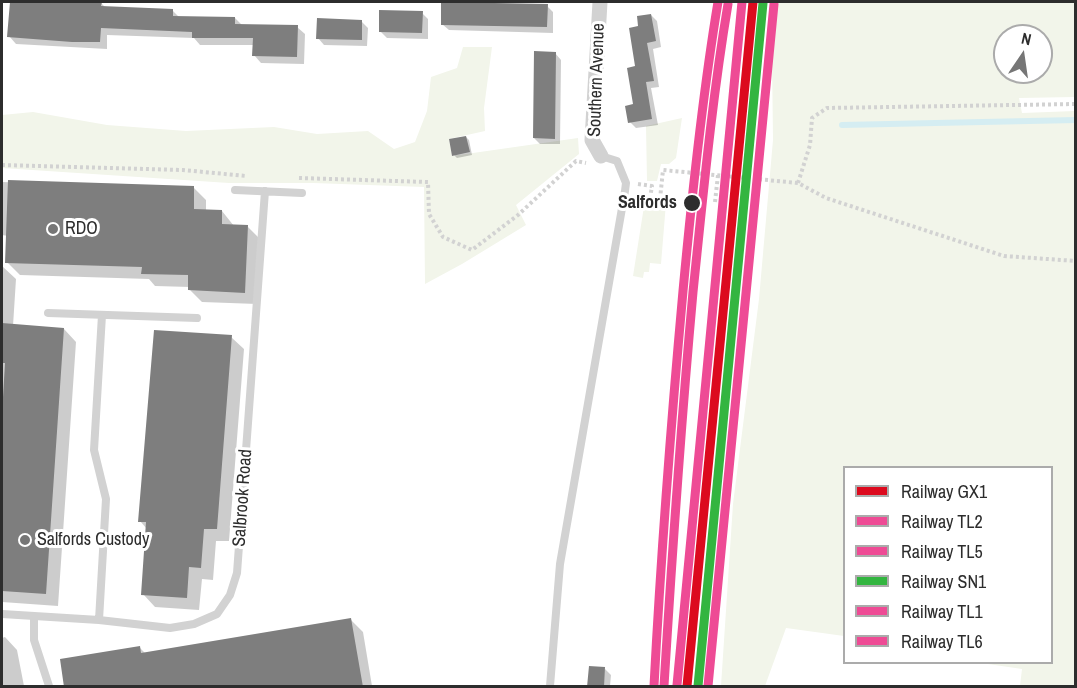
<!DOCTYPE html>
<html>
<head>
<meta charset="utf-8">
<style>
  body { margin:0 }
  #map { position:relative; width:1077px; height:688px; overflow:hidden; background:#fff; font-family:"Archivo Narrow",sans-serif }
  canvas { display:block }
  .frame { position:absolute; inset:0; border:3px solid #2d2d2d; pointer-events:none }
  .legend { position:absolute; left:843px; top:466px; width:210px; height:198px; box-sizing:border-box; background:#fff; border:2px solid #ababab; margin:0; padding:8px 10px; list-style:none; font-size:18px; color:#2d2d2d }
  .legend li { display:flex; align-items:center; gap:12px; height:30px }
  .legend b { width:30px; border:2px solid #ababab }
  .north { position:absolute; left:993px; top:24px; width:60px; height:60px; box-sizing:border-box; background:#fff; border:2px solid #ababab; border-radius:50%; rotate:13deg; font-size:16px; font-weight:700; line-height:24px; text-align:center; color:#2d2d2d }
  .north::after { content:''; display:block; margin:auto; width:21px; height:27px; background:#767676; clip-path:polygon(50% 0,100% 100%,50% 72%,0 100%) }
</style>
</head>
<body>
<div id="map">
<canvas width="1077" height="688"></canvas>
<div class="frame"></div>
<ul class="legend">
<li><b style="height:8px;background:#dc0a1e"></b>Railway GX1</li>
<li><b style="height:8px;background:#ee4b95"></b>Railway TL2</li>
<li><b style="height:8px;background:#ee4b95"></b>Railway TL5</li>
<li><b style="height:8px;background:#33b540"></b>Railway SN1</li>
<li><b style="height:8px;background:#ee4b95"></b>Railway TL1</li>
<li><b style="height:8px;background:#ee4b95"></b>Railway TL6</li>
</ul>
<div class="north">N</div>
</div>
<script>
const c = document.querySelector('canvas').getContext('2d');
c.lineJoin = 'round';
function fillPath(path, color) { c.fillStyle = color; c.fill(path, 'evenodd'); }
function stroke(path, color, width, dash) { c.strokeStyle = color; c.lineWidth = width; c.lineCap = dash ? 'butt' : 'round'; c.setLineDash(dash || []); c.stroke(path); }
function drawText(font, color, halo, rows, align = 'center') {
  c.font = font + ' "Archivo Narrow",sans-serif'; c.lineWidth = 6; c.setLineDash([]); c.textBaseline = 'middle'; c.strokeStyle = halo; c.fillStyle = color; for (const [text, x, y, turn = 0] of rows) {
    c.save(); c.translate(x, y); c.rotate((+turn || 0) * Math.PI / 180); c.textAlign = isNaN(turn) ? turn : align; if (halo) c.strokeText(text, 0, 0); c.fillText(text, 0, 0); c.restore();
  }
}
fillPath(new Path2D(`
  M778,2h297v95l-56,1 3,15 53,-2v575h-55l2,-17 -41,-6 71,-1v-194h-208v168l-58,-8 -21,58h-44l12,-182 26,-205 14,-159 -1,-81zM1005,36h36v36h-36z
  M463,47h29l-8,61 1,23 -36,8 3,17 126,-18 1,16 -63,51 10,20 -64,39 -37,20 -1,-97 -111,-4h-84l-227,-15v-53l31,-3 74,13 79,6 88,-4 43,7 51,-3 26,18 21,-7 12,-31 4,-34 26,-9z
  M682,118l-6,40 -7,6h-8l-4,17h-10l-1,-55z
  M645,200l21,3 -5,61 -11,-1 -1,9h-5l-1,6 -10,-2z`), '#f2f5ea');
fillPath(new Path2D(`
  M12,2l89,1 5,5 67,3 7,7h55l7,7 55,2 8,7 -1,30 -43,-1 -7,-8v-10h-54l-6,-7 -87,-3v14l-91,-5 -7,-8z
  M547,6l6,6v21l-104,-3 -7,-6z
  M422,13l6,6v20l-41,-1 -7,-7z
  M651,15l6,6 4,26 -8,2 6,38 -8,1 7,37 -22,3 -6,-6 5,-16 5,-79z
  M362,22l6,6 -1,18 -43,-1 -6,-7z
  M555,53l6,7 -1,84h-20l-6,-6z
  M466,137l3,3 3,15 -15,3 -3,-3z
  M2,182l192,6 12,12v11h16l12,15h13l13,13 -3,65 -55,-2 -12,-12v-3l-35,-1 -6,-7 -129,-4 -13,-13 1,-26 -6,-1z
  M2,266l14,13 -3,47 51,3 12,13 -18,264 -56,-4z
  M231,337l13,12 -15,192h-13l-3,39 -11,-1 -3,31 -44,-3 -12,-13 4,-65 -7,-8z
  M351,620l12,12 9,54h-306l74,-38 6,6z
  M5,637l12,13 7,36h-22v-48z
  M605,669l6,6 -1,11h-21z`), '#0003');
stroke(new Path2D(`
  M842,125l234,-5`), '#d5edf2', 6);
fillPath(new Path2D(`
  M10,2h92l-1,4 72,3v7l62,1v7l63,1 -1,32 -45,-1 1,-18h-61v-6l-91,-4 -1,14h-28l-65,-5z
  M441,2l107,2 -1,23 -106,-2z
  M379,10l44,1 -1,22 -43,-1z
  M651,14l5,27 -9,2 7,38 -8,1 6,37 -24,4 -3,-17 8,-2 -6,-36 8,-2 -6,-38 9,-2 -1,-10z
  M317,18l45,2v20l-46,-1z
  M534,51l22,1 -1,87 -22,-1z
  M466,136l4,16 -18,4 -3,-17z
  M8,180l186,6v23l28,1v14l26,1 -3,68 -57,-3v-15l-47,-1 1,-7 -137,-4z
  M2,323l62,5 -18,266 -44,-3v-177l3,-51h-3z
  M154,330l78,5 -15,194h-13l-3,39 -12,-1 -2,31 -46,-3 5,-73h-8z
  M351,618l12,69h-299l-4,-28 80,-13 1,7z
  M589,666l16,1 -1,20h-17z`), '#7e7e7e');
stroke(new Path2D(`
  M2,165l181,5 63,6
  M299,178l129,4 1,32 14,23 29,13 46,-35 58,-54 10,2
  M798,183l12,-38 2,-27 15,-10 249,-4
  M638,184l14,2 -2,12 10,1 3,-29 135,13 28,15 178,58 72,5
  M715,202l3,-27`), '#d2d2d2', 4, [3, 3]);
stroke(new Path2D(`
  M235,190l67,3
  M48,313l149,5
  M2,614l97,6 71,8 24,-4 23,-10 13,-19 7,-22 28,-382
  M34,617v23l15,46
  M99,620l7,-121 -12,-49 8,-135
  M550,686l10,-122 65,-373 1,-8 -9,-22 -16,-5`), '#d2d2d2', 8);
stroke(new Path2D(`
  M600,2l-8,138 9,16`), '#d2d2d2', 15);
stroke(new Path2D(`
  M687,686l66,-684`), '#dc0a1e', 9);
stroke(new Path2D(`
  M654,686c7,-132 17,-263 29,-395 9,-97 19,-193 35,-289`), '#ee4b95', 9);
stroke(new Path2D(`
  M664,686c8,-131 17,-262 29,-394 10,-96 19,-193 35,-288`), '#ee4b95', 9);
stroke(new Path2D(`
  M698,686l65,-683`), '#33b540', 9);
stroke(new Path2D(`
  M677,685l65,-683`), '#ee4b95', 9);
stroke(new Path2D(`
  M708,686l66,-682`), '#ee4b95', 9);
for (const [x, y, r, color] of [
  [692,203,9,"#2d2d2d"],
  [53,229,6,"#767676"],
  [25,540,6,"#767676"]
]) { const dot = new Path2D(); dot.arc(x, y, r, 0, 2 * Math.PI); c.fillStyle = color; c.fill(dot); stroke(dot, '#fff', 2); }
drawText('18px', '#2d2d2d', '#fff', [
  ["Southern Avenue",597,80,-88],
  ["Salbrook Road",243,498,-86]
]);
drawText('bold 18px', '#2d2d2d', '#fff', [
  ["Salfords",677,203]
], 'right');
drawText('18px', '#2d2d2d', '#fff', [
  ["RDO",65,229],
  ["Salfords Custody",37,540]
], 'left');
</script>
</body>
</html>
